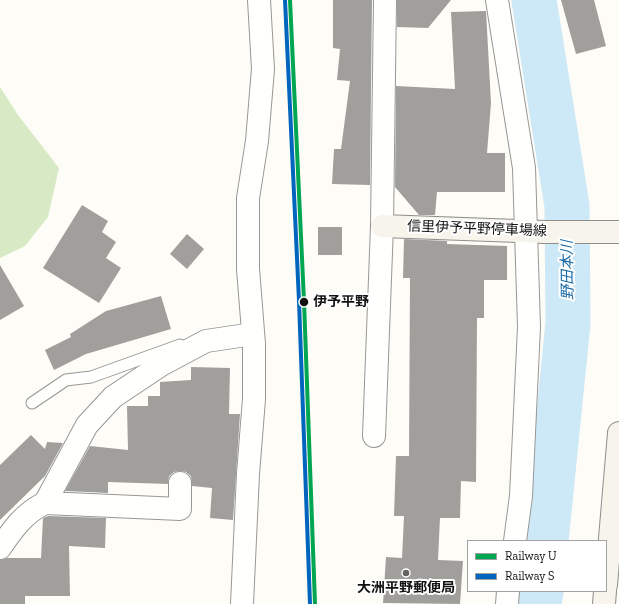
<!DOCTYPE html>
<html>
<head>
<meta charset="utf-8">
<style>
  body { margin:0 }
  #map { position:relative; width:619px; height:604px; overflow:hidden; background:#fdfcf7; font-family:"Zilla Slab",serif }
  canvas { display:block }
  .legend { position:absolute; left:467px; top:540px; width:140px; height:52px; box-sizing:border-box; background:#fff; border:1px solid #a0a0a0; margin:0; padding:5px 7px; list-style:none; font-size:12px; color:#111 }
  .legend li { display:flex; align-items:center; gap:8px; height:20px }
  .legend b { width:20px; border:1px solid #a0a0a0 }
</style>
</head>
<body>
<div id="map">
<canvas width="619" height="604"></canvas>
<ul class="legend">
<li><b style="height:5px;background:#00a651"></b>Railway U</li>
<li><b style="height:5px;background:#0065bd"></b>Railway S</li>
</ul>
</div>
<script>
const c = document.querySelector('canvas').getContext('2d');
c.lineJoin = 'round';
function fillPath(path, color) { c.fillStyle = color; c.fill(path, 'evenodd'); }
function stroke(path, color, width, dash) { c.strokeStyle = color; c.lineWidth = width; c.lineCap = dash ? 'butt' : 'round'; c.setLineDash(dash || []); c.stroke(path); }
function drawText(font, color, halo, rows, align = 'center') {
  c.font = font + ' "Zilla Slab","Noto Sans JP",serif'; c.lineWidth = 4; c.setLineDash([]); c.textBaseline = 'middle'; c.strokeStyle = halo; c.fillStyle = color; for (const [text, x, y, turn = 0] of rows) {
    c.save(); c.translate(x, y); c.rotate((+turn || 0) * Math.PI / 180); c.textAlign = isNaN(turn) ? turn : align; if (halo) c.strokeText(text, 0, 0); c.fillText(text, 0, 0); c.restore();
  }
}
fillPath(new Path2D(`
  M0,87l18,28 41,53 -11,49 -23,29 -25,12z`), '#d8eac5');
stroke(new Path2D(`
  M534,0l33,206 1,117 -22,218
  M539,604l2,-13`), '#cde8f7', 45);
fillPath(new Path2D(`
  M333,0h39l-2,185 -38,-1 2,-35h7l9,-68 -13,-1 3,-31 -7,-1z
  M397,0h54l-23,28 -31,-1z
  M561,0h33l12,46 -30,8z
  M486,11l5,92 -4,50h18v39h-68l-2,23h-16l-24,-28 1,-101 59,3 -4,-77z
  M82,205l26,16 -6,11 14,10 -10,16 15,10 -22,35 -56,-35z
  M318,227h24v28h-24z
  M187,234l17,15 -17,20 -17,-15z
  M404,239l43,2v3l60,2v34h-23v38h-7l-1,164 -15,-1 -1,37h-20l-2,42 25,1 -3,43 -77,-1 3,-46 16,1 2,-42h-10l2,-60h13l1,-178h-7z
  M0,265l24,41 -24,14z
  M161,296l10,33 -85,25 -32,16 -9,-20 26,-13 -1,-3 36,-23z
  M191,367l39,1 -1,46h11l-7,106 -23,-2 2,-30 -20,-2 -1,-10 -5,-4 -6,-1 -6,1 -5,4 -1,8 -60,-2v11l-43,-2 25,-45 38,4 -1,-44h21v-10h12v-14l31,-2z
  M31,435l14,14 2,-7 16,1 -18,33 -45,44v-55z
  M48,516l58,2 -1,30 -36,-2 1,50h-45v8h-25v-44l7,-2h34l2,-40z`), '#a19f9c');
const lane = new Path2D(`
  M32,403l34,-23 25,-3 89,-32`);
const street = new Path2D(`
  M497,0l27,168 5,159 -8,169 -6,45
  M374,436l8,-210 3,-226
  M45,503l42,-78 26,-28 48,-32 45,-24 47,-7
  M0,548c13,-19 24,-35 45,-45l135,6v-26
  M242,604l6,-130 6,-75v-55l-6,-75v-71l9,-57 6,-72 -4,-69
  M507,604l1,-13`);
const secondary = new Path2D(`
  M382,226l163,6h74
  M606,585l13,-152
  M604,604l1,-13`);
stroke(lane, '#979795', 13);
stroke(street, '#979795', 24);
stroke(secondary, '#8e8d8b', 24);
stroke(lane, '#fffffe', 11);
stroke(street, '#fffffe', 22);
stroke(secondary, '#f6f4eb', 22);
stroke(new Path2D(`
  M290,0l14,301 11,303`), '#00a651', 4);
stroke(new Path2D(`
  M285,0l14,301 11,303`), '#0065bd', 4);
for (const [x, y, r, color] of [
  [304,302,5,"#111"],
  [406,573,4,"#646362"]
]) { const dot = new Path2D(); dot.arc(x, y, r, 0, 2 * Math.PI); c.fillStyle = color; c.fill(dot); stroke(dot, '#fff', 1.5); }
drawText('14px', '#111', '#fff', [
  ["信里伊予平野停車場線",477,229,2]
]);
drawText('bold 14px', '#111', '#fff', [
  ["伊予平野",313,302]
], 'left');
drawText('bold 14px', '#111', '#fff', [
  ["大洲平野郵便局",406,588]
]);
drawText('italic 15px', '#1768a6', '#fff', [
  ["野田本川",568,270,-91]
]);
</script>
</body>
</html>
